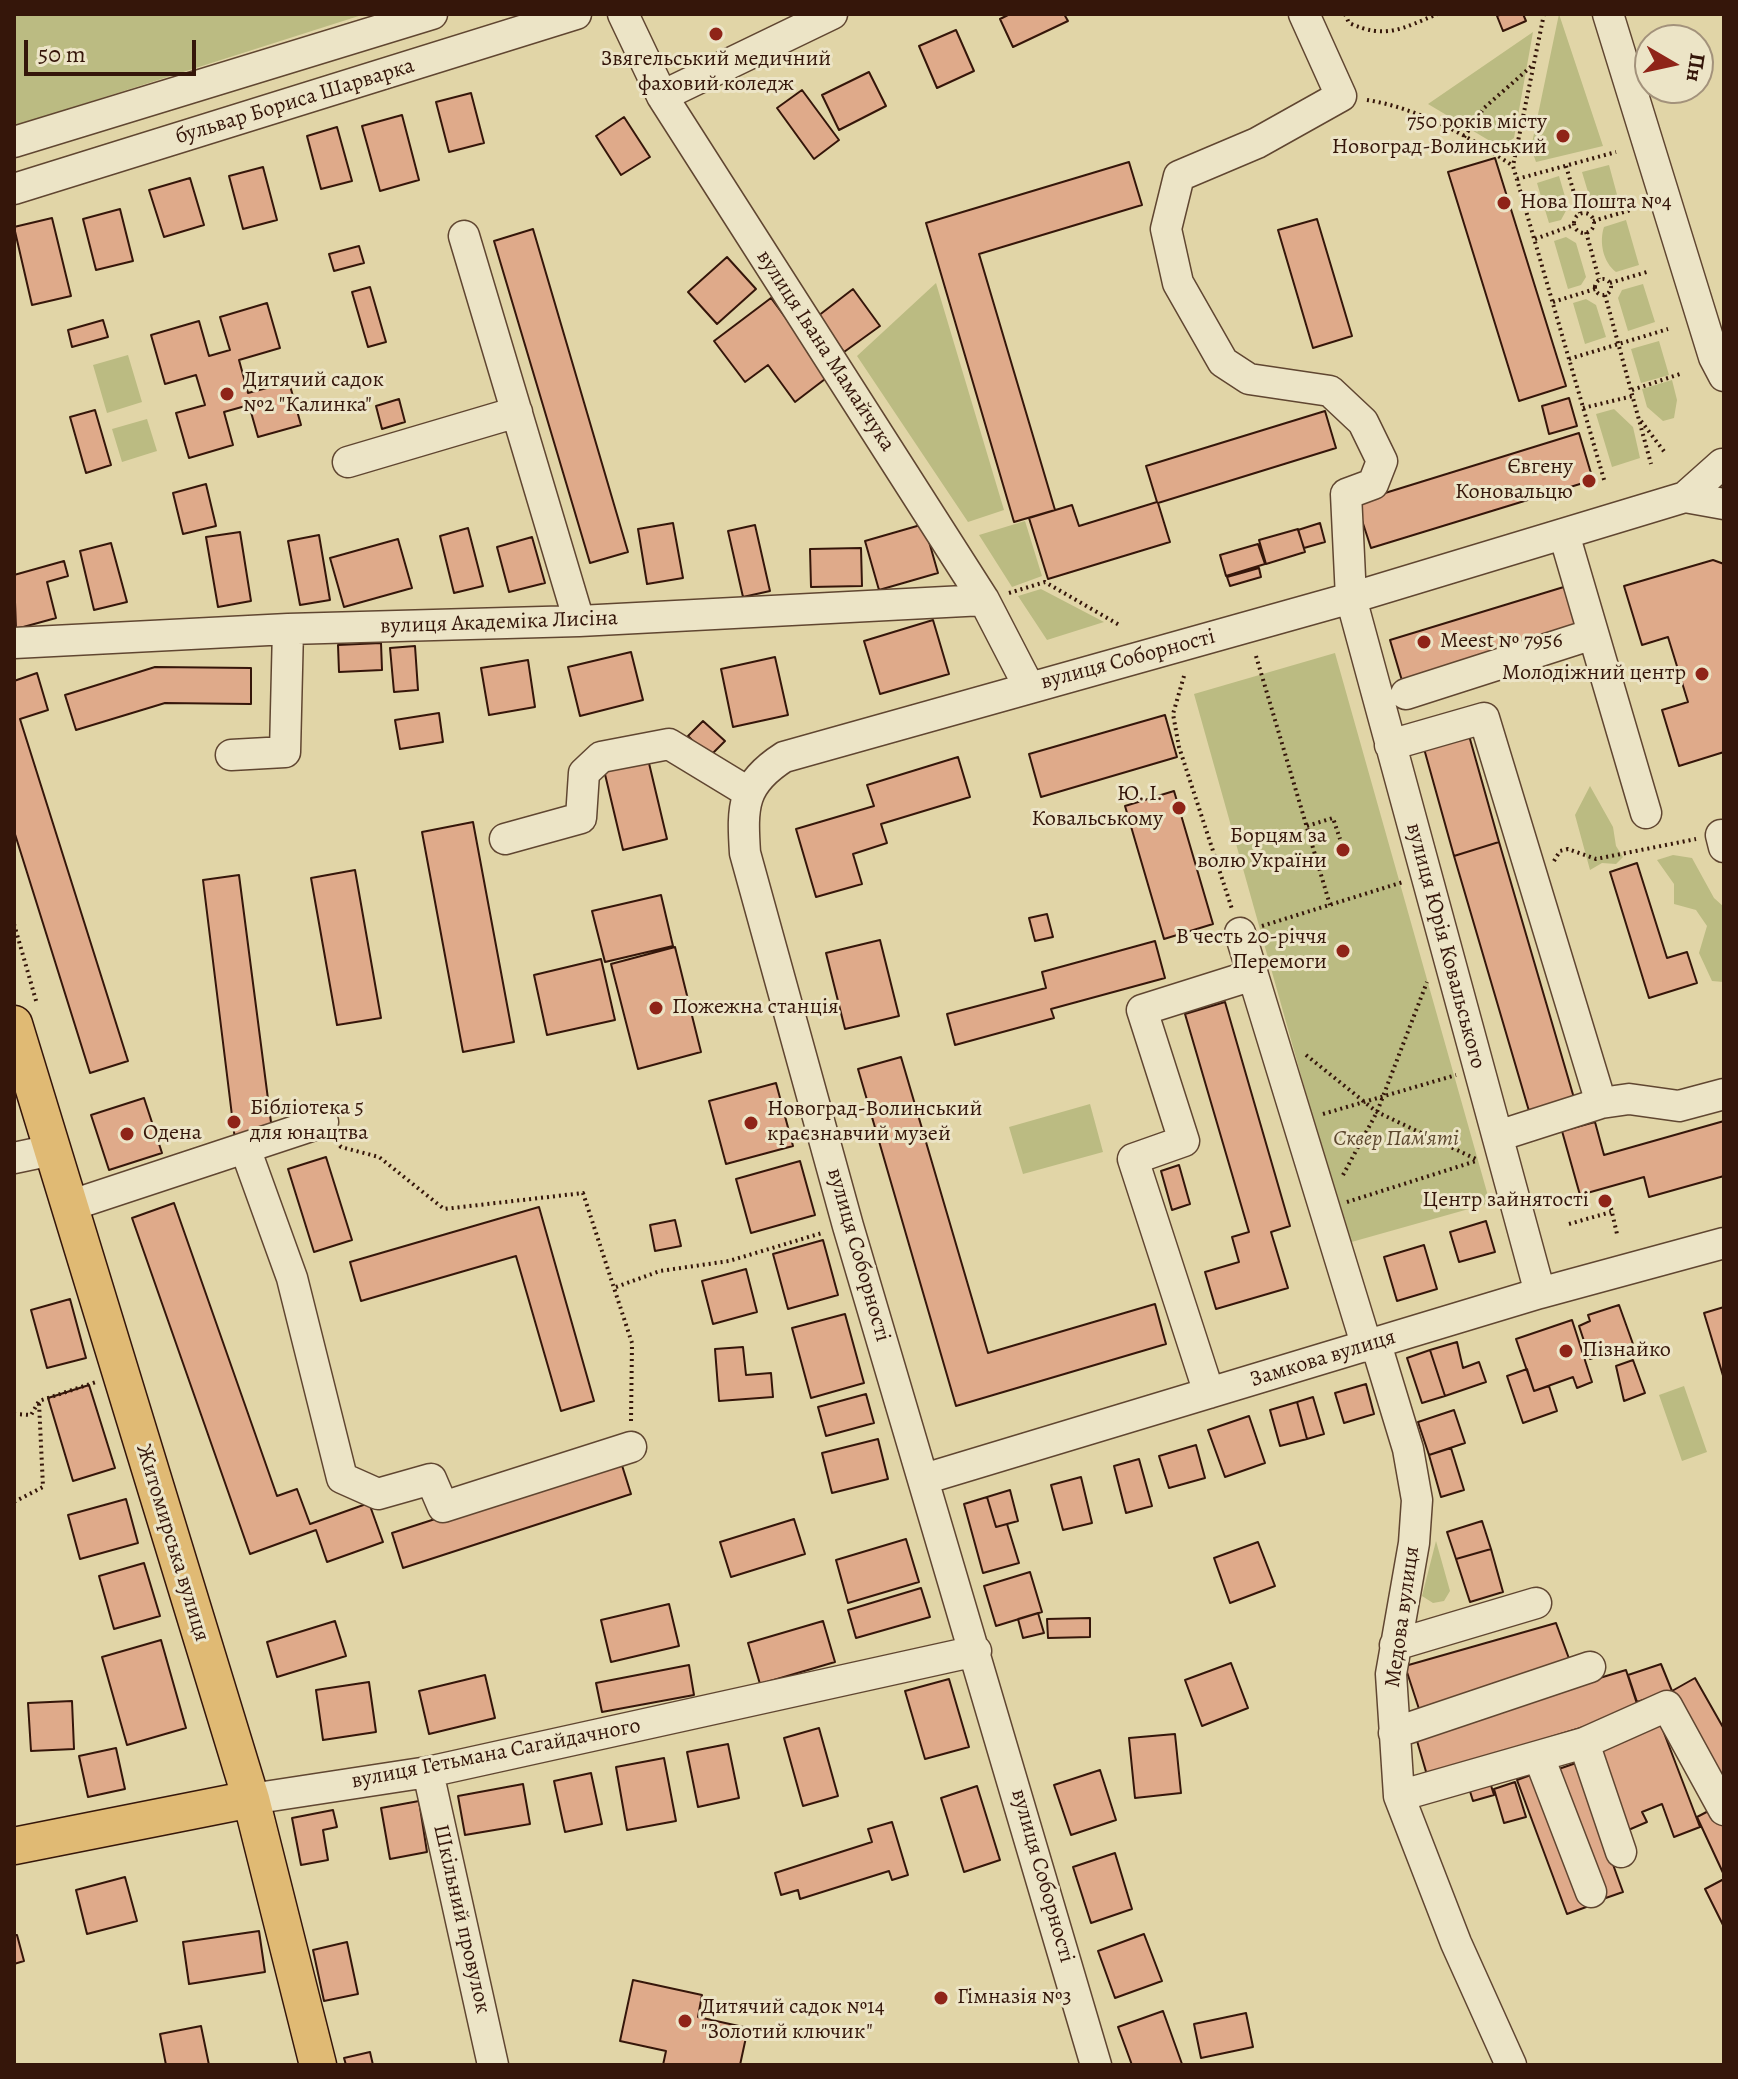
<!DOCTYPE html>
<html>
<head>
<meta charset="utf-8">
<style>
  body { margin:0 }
  #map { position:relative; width:1738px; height:2079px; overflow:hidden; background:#e1d5a7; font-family:Alegreya,serif }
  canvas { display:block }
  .frame { position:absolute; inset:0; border:16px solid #35160a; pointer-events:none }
  .north { position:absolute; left:1634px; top:24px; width:80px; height:80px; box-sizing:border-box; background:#ece4c6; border:2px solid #a3927b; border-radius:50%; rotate:99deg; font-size:22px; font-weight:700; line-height:32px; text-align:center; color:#35160a }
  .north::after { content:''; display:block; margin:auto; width:28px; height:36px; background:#8f2418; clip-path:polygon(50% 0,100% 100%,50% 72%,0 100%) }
  .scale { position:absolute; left:24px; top:40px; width:172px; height:36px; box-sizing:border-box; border:4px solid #35160a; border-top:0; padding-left:10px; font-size:24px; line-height:28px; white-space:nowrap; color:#35160a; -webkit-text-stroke:6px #ece4c6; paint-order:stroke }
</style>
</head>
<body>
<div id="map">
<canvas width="1738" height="2079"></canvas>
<div class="frame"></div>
<div class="north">Пн</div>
<div class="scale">50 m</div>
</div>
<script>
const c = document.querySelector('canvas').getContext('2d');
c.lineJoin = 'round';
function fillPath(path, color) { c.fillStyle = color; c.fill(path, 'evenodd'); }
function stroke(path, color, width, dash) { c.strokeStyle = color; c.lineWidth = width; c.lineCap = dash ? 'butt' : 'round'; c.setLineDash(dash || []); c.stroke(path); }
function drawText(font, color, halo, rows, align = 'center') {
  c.font = font + ' Alegreya,serif'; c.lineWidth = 6; c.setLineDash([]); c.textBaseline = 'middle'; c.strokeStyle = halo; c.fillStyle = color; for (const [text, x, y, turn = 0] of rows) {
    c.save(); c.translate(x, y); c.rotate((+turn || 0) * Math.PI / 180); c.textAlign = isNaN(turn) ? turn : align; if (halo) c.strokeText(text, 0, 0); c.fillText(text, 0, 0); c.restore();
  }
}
fillPath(new Path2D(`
  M14,14h351l-351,112z
  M1559,14l44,132 -67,16 -5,-14z
  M1533,32l-19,106 -14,9 -72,-43z
  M1609,165l10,37 -20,5 -8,-5 -9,-30z
  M1559,176l9,31 -7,13 -12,3 -12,-40z
  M1626,220l13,45 -23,7c-13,-10 -17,-30 -12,-45z
  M1566,237l10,6 10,34 -5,8 -13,4 -14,-48z
  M936,283l68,227 -36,12 -111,-166z
  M1643,284l12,38 -27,9 -10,-33 4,-8z
  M1586,299l10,6 10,32 -21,7 -12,-41z
  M1659,341l10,34 -28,8 -10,-34z
  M128,355l14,47 -35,11 -14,-48z
  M1672,380l5,20 -3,18 -11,3 -16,-14 -5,-18z
  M1614,409l19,18 7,31 -28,9 -16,-53z
  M147,419l10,32 -35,11 -10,-33z
  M1025,521l17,55 -30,11 -33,-52z
  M1041,589l63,33 -57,18 -29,-44z
  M1335,653l155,550 -142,40 -154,-549z
  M1590,786l23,41 3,19 7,11 -7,7 -14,-1 -12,7 -15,-55z
  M1673,855l19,3 22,40 10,9v75l-12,-1 -13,-28 8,-27 -11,-16 -22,-6v-20l-17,-24z
  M1090,1104l13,48 -80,22 -14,-47z
  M1684,1386l23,66 -25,9 -23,-66z
  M1436,1541l14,50 -6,10 -11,2 -11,-7z`), '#bbbb82');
const building = new Path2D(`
  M1010,14h54l4,7 -55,26 -13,-28z
  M1502,14h21l3,7 -23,10 -6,-15z
  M956,30l18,41 -37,17 -18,-42z
  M869,72l17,34 -47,24 -17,-35z
  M802,90l37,50 -25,19 -37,-51z
  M471,93l13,50 -35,9 -13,-50z
  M402,115l17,65 -39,11 -18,-65z
  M624,117l26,40 -29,18 -25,-39z
  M337,127l15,54 -31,8 -14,-53z
  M1495,158l71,228 -47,15 -71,-229z
  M1129,162l13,43 -163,49 76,256 -41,12 -88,-299z
  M263,167l14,53 -34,9 -14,-53z
  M190,178l14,47 -40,12 -15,-47z
  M120,209l13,52 -37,9 -13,-51z
  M52,218l19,78 -39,9 -18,-78z
  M1317,219l35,117 -39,12 -35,-118z
  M533,229l95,323 -38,11 -96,-322z
  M359,246l5,17 -30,8 -5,-17z
  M727,257l29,32 -39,35 -29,-32z
  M370,287l16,55 -18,5 -16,-55z
  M853,289l27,37 -36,26 -26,-36z
  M771,298l58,78 -34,26 -27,-37 -23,17 -31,-41z
  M267,303l13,45 -41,12 9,33 41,-11 12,43 -43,12 -9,-32 -25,7 9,33 -44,13 -13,-45 29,-8 -9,-30 -31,9 -14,-49 48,-14 10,35 21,-6 -10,-33z
  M103,320l5,17 -36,10 -4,-17z
  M1569,398l8,28 -28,8 -7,-28z
  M399,399l6,23 -23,7 -6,-23z
  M95,410l16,55 -25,8 -16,-56z
  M1325,411l11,37 -178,55 12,39 -122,37 -19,-61 43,-13 7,21 78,-24 -11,-36z
  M1579,433l14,47 -222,68 -15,-46z
  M206,484l10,42 -33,8 -10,-41z
  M673,523l10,55 -36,6 -9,-55z
  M1320,523l5,19 -21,6 -6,-18z
  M924,524l14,49 -59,17 -14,-49z
  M755,525l15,66 -27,6 -15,-66z
  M468,528l15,58 -29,7 -14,-57z
  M1298,529l7,23 -39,12 -7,-24z
  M240,532l11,69 -33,6 -12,-70z
  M319,535l11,65 -30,5 -12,-64z
  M532,537l13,46 -36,9 -12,-45z
  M398,539l14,49 -68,19 -14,-49z
  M111,543l16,59 -33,8 -14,-59z
  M1258,544l7,20 -39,12 -6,-21z
  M861,548l1,38 -51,1 -1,-38z
  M1713,560l11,4v188l-45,14 -17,-56 26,-8 -20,-65 -26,8 -18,-59z
  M64,561l4,15 -21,6 9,36 -40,11 -2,-54z
  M1259,568l2,9 -31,9 -3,-9z
  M1567,586l14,44 -178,54 -13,-44z
  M933,620l16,54 -69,20 -16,-53z
  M381,643l1,27 -43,2 -1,-27z
  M415,646l3,44 -24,2 -4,-44z
  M631,652l12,48 -63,16 -12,-49z
  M775,657l13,58 -55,12 -12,-58z
  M528,660l7,47 -46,8 -8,-47z
  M155,667l96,1v36l-86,-1 -89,27 -11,-35z
  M37,673l11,37 -28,9 108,342 -38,12 -76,-242v-150z
  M439,713l4,29 -43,7 -5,-29z
  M1165,715l12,42 -136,40 -12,-43z
  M703,721l22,20 -16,16 -21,-21z
  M1468,732l31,110 -45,14 -31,-111z
  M958,757l12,40 -89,27 6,19 -34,11 9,30 -46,13 -20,-68 78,-23 -7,-21z
  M648,759l19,80 -44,11 -19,-80z
  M1174,791l39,133 -49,15 -39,-133z
  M473,822l41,220 -51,10 -41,-220z
  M1499,842l75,256 -45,13 -75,-255z
  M1637,863l30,95 20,-6 10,31 -48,15 -39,-126z
  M355,870l26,148 -44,7 -26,-147z
  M239,875l33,255 -37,10 -32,-260z
  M661,895l12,51 -68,16 -13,-51z
  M1047,914l6,23 -18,4 -6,-23z
  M880,940l19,76 -54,13 -19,-76z
  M1155,941l10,37 -114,31 3,9 -99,27 -8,-31 99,-26 -4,-16z
  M675,947l26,105 -63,17 -27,-105z
  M601,959l14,61 -68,15 -13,-60z
  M1225,1002l65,224 -19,6 17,56 -72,21 -11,-37 34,-10 -7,-25 17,-5 -64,-218z
  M901,1057l87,296 167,-49 11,40 -210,62 -98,-337z
  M776,1083l17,63 -67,18 -17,-63z
  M144,1098l18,55 -53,17 -18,-55z
  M1724,1121v55l-75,21 -5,-20 -64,18 -18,-64 33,-9 9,33z
  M326,1157l26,83 -38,12 -26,-83z
  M800,1161l15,54 -64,18 -15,-54z
  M1179,1165l11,39 -18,6 -11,-39z
  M174,1203l103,293 20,-7 13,35 59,-21 14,39 -56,20 -11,-32 -66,24 -118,-336z
  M539,1207l55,194 -33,10 -45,-155 -155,45 -11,-39z
  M675,1220l6,26 -26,5 -5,-26z
  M1486,1221l9,31 -36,10 -9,-30z
  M823,1240l15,55 -50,14 -15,-55z
  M1424,1245l13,44 -40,12 -13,-44z
  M746,1269l11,43 -44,12 -11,-43z
  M70,1299l16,59 -39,10 -16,-58z
  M1619,1305l14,39 -43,15 -11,-33 11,-5 -2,-6z
  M1724,1307v72l-20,-66z
  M845,1314l19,69 -53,15 -19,-70z
  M1572,1320l20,62 -15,6 -4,-11 -39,14 -18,-52z
  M1457,1342l6,26 16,-6 7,20 -41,14 -15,-46z
  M743,1347l3,28 25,-2 2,24 -54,4 -4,-52z
  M1430,1350l15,46 -23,7 -15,-45z
  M1633,1360l12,33 -21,8 -8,-35z
  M1527,1369l7,22 15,-5 8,25 -34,12 -16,-47z
  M1366,1384l8,30 -30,9 -9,-30z
  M89,1385l26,83 -42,13 -25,-83z
  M866,1394l8,29 -48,13 -8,-29z
  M1313,1397l11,37 -17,5 -10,-37z
  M1297,1402l10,37 -27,7 -10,-36z
  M1454,1410l11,33 -36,12 -11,-33z
  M1249,1416l16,47 -40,14 -17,-47z
  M878,1439l10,40 -56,14 -10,-40z
  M1196,1445l9,33 -36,10 -10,-32z
  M1451,1448l13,42 -23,7 -12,-42z
  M620,1459l11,35 -228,74 -11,-35z
  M1139,1459l13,47 -26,7 -12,-47z
  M1081,1477l11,46 -29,7 -12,-45z
  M1010,1490l8,31 -22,6 -9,-30z
  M987,1497l9,30 11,-3 12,39 -36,10 -19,-69z
  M126,1499l12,44 -58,16 -12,-44z
  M794,1519l11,35 -74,23 -11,-35z
  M1482,1521l9,28 -35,10 -9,-27z
  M906,1539l13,43 -71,21 -12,-43z
  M1258,1542l17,44 -45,17 -16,-45z
  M1491,1549l12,43 -33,10 -14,-43z
  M144,1563l16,53 -46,13 -15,-53z
  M1030,1572l12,40 -46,14 -12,-40z
  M921,1588l9,29 -74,21 -8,-28z
  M669,1604l10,42 -68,16 -10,-42z
  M1038,1613l6,20 -21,5 -5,-19z
  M1090,1618v19l-42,1 -1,-19z
  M335,1621l11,35 -69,21 -10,-35z
  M823,1621l12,41 -75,22 -12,-41z
  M1556,1623l15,41 -152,45 -14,-43z
  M161,1640l25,88 -59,17 -25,-88z
  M1231,1663l17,45 -46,18 -17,-46z
  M1661,1664l11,27 -35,11 -9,-27z
  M689,1665l5,30 -92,17 -6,-29z
  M1626,1670l13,40 -212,65 -12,-41z
  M485,1675l10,43 -66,16 -10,-43z
  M1695,1678l29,51v53l-52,-91z
  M949,1679l20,68 -44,12 -20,-68z
  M369,1682l7,50 -53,8 -7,-50z
  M72,1701l2,48 -43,2 -3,-48z
  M1661,1725l39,102 -26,10 -12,-33 -20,8 5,10 -21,9 -30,-81z
  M819,1728l19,68 -35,10 -19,-68z
  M1175,1734l6,59 -46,5 -6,-60z
  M728,1744l11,54 -41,9 -11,-55z
  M116,1748l9,41 -37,8 -9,-41z
  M664,1758l12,63 -49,9 -11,-63z
  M1576,1763l47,129 -23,8 -47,-129z
  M1100,1770l16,50 -45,15 -17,-50z
  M1539,1772l50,134 -22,8 -50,-134z
  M591,1773l11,51 -37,8 -11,-51z
  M1489,1779l5,16 -21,6 -5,-16z
  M1515,1782l11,35 -22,6 -10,-34z
  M523,1784l7,40 -65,11 -7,-39z
  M977,1786l23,74 -36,12 -23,-74z
  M419,1801l8,51 -37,7 -9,-51z
  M1718,1806l6,11v58l-27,-58z
  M333,1810l4,17 -14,3 5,30 -27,5 -9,-47z
  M892,1822l16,53 -16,5 -3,-9 -89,28 -2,-9 -17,5 -6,-22 97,-31 -4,-13z
  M1115,1853l17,56 -41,14 -18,-56z
  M125,1877l12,44 -50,13 -11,-44z
  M1724,1879v48l-19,-38z
  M259,1931l6,41 -76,12 -6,-42z
  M1144,1934l18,47 -47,17 -17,-47z
  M14,1935h3l7,26 -10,3z
  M347,1942l11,52 -34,7 -11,-51z
  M633,1980l69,15 -4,22 50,11 -8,37h-77l3,-14 -46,-10z
  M1163,2011l19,53 -50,1 -14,-38z
  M1246,2013l7,34 -52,11 -7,-34z
  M201,2026l8,39h-43l-6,-31z
  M370,2052l3,13h-27l-2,-7z`);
fillPath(building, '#dfaa8a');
stroke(building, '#35160a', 2);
const minor = new Path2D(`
  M623,14l39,82 322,504 45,87
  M1304,14l37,82 -84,47 -78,33 -13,53 12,54 45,79 26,17 81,12 33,31 19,39 -9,23 -27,10 5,104 189,695
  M1608,14l106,343 10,19
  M662,96l170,-82
  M14,142l418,-128
  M14,189l562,-175
  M464,236l115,385
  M348,462l169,-50
  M1685,497l39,7
  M1564,534l82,279
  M14,643l274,-14 291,-8 405,-21
  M1406,694l187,-60
  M1390,745l94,-27 117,385
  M231,755l54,-3 3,-123
  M1721,835l3,12
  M505,839l76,-21 3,-45 17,-16 68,-13 79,48
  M1240,933l127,414
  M1498,1136l103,-33 28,-4 50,7 45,-12
  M245,1148l47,130 50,200 36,16 53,-15 12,28 188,-60
  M14,1158l38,-8
  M69,1206l254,-84
  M1376,1344l32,105 9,51 -3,43 -23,131 8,122 57,147 55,122
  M1209,1393l-76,-234 51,-18 -42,-131 111,-35
  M924,1479l616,-186 184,-50
  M1395,1645l141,-42
  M1394,1733l196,-66
  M1584,1743l37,109
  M1539,1757l52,135
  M428,1772l65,293
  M1399,1796l185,-53 83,-37 57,104
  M251,1799l177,-27 548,-121
  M1096,2065l-248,-839 -103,-373c-3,-47 -3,-69 39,-96l567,-159 334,-101 37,-33`);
const major = new Path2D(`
  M14,1024l237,775 67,266
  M14,1846l237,-47`);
stroke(minor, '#604631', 33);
stroke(major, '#35160a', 39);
stroke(new Path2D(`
  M1345,14l4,9c38,17 53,5 89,-9
  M1544,14l-31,152 92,317
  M1367,100c51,8 104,37 146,66
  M1464,137l20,-29 50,-44
  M1566,166l14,47
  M1517,179l99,-27
  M1574 223a10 10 0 1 1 20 0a10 10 0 1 1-20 0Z
  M1593,221l38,-11
  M1586,232l13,47
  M1535,239l39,-14
  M1595 287a8 8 0 1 1 16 0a8 8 0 1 1-16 0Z
  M1610,283l40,-12
  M1605,295l46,169
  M1553,302l42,-13
  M1569,359l99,-30
  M1632,390l51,-17
  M1583,408l50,-12
  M1641,421l25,33
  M1009,593l36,-11 76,44
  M1256,656l74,249
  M1184,676l-11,38 6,33 53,162
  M1307,826l26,-8 7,21
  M1554,861l6,-10 8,-2 28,10 100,-20
  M14,924l23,80
  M1262,926l141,-44
  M1306,1055l71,57 101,48
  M1323,1114l133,-39
  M336,1141l5,6 38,10 65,52 139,-16 49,150 -1,78
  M1343,1175l34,-63 50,-130
  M1347,1202l129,-41
  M1611,1208l6,26
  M1569,1224l42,-12
  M616,1287l44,-16 69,-10 93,-28
  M14,1414l17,1 8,-14 57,-19
  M14,1502l29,-15 -4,-84`), '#35160a', 4, [2, 4]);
stroke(minor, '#ece4c6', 30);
stroke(major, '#e0ba74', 36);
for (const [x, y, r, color] of [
  [716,34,8,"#8f2418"],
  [1563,136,8,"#8f2418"],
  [1504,203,8,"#8f2418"],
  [227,394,8,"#8f2418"],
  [1589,481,8,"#8f2418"],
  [1424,642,8,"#8f2418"],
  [1702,674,8,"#8f2418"],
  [1179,808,8,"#8f2418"],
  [1343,850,8,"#8f2418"],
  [1343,951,8,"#8f2418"],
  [656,1008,8,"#8f2418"],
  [234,1122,8,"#8f2418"],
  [751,1123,8,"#8f2418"],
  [127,1134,8,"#8f2418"],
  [1605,1201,8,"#8f2418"],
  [1566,1351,8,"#8f2418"],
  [941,1998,8,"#8f2418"],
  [685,2021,8,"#8f2418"]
]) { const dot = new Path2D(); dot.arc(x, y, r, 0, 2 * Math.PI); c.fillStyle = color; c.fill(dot); stroke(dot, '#ece4c6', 3); }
drawText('22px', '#35160a', '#ece4c6', [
  ["Звягельський медичний",716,60,"center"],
  ["фаховий коледж",716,85,"center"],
  ["750 років місту",1547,123,"right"],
  ["Новоград-Волинський",1547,148,"right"],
  ["Нова Пошта №4",1520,203],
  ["Дитячий садок",243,381],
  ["№2 \"Калинка\"",243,406],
  ["Євгену",1573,468,"right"],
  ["Коновальцю",1573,493,"right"],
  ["Meest № 7956",1440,642],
  ["Молодіжний центр",1686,674,"right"],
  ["Ю. І.",1163,795,"right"],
  ["Ковальському",1163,820,"right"],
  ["Борцям за",1327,837,"right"],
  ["волю України",1327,862,"right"],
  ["В честь 20-річчя",1327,938,"right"],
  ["Перемоги",1327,963,"right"],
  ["Пожежна станція",672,1008],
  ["Бібліотека 5",250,1109],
  ["для юнацтва",250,1134],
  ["Новоград-Волинський",767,1110],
  ["краєзнавчий музей",767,1135],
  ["Одена",143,1134],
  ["Центр зайнятості",1589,1201,"right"],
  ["Пізнайко",1582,1351],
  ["Гімназія №3",957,1998],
  ["Дитячий садок №14",701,2008],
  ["\"Золотий ключик\"",701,2033]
], 'left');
drawText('22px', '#35160a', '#ece4c6', [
  ["бульвар Бориса Шарварка",295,102,-17],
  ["вулиця Івана Мамайчука",825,351,57],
  ["вулиця Академіка Лисіна",499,623,-2],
  ["вулиця Соборності",1128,660,-15],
  ["вулиця Юрія Ковальського",1445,946,75],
  ["вулиця Соборності",858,1255,74],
  ["Замкова вулиця",1323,1359,-17],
  ["Житомирська вулиця",172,1543,73],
  ["Медова вулиця",1403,1617,-82],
  ["вулиця Гетьмана Сагайдачного",496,1754,-11],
  ["вулиця Соборності",1042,1876,74],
  ["Шкільний провулок",461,1919,77]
]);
drawText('italic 22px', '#5d482e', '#ece4c6', [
  ["Сквер Пам'яті",1396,1140]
]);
</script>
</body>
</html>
